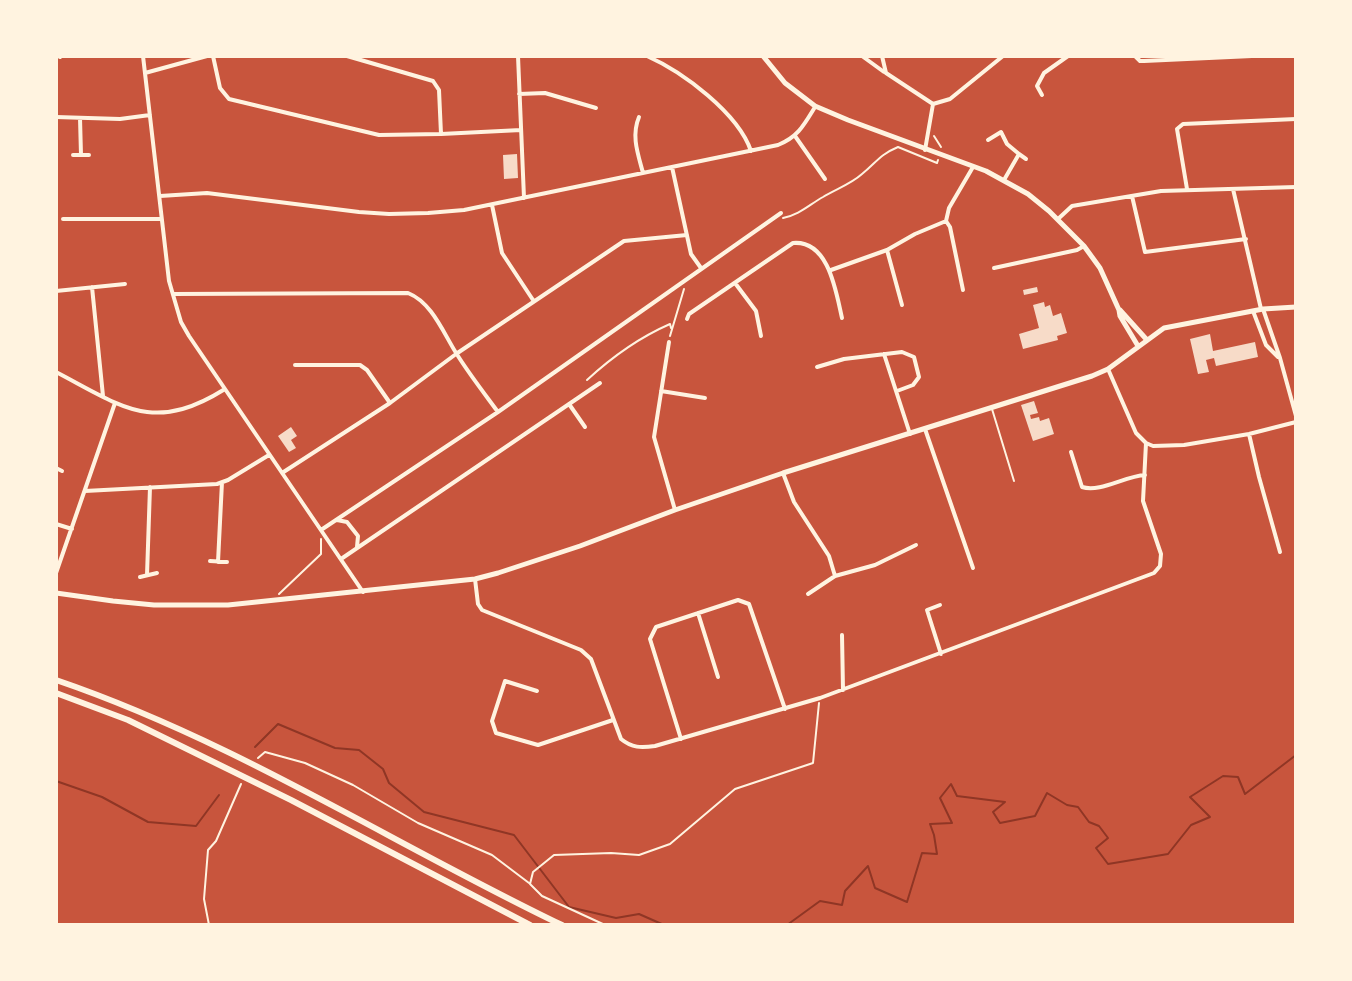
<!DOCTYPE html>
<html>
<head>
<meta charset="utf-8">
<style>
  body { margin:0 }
  #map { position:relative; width:1352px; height:981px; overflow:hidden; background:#c8553d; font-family:"IBM Plex Sans",sans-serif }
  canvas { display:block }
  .frame { position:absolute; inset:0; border:58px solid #fff3e0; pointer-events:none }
</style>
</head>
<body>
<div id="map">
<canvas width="1352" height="981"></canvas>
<div class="frame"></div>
</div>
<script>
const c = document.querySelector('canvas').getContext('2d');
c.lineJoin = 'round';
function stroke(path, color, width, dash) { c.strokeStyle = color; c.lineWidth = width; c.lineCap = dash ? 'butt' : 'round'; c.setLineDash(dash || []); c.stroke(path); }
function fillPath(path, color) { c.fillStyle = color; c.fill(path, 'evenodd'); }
stroke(new Path2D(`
  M255,747l23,-23 57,24 24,2 24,19 6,14 35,29 90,23 55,72 47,11 23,-4 25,11
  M56,781l46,16 46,25 48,4 23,-31
  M787,925l33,-24 22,4 3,-14 23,-25 7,22 32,14 15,-49 15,1 -3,-19 -4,-11 22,-1 -12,-25 11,-14 6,12 48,6 -12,10 7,11 35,-7 12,-23 20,12 11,2 11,15 10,4 9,12 -12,10 12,16 60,-10 23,-29 19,-8 -20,-20 33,-21 15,1 7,17 51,-39`), '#8f3625', 2);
fillPath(new Path2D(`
  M517,154l1,24 -14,1 -1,-24z
  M1037,287l1,5 -14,3 -1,-5z
  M1044,302l1,5 5,-2 3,11 8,-3 6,20 -10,3 1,4 -35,9 -4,-15 20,-6 -6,-23z
  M1210,334l3,17 42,-9 3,15 -42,9 -2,-8 -8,2 3,12 -11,2 -8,-35z
  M1034,401l4,12 -8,2 1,4 8,-2 1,4 9,-3 5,16 -21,7 -12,-36z
  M291,427l6,9 -6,4 5,8 -7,4 -11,-16z`), '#f7dbc8');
stroke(new Path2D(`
  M934,136l7,11
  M783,218c16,-3 26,-13 40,-21 13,-8 28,-13 39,-23 15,-12 17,-19 36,-27l39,16 1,-3
  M670,336l14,-47
  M587,380c26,-24 51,-42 83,-56l1,4
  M279,594l42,-40v-15
  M258,758l7,-6 40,11 48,22 65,38 74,32 37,28
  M209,925l-5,-26 4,-49 8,-9 25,-57
  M605,925l-63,-29 -12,-12 3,-12 21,-17 57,-2 28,2 31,-11 65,-55 78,-26 6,-60`), '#fff3e0', 2);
stroke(new Path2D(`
  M992,409l22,72`), '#fff3e0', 2);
stroke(new Path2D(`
  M58,56l2,1
  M143,56l26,225 12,41 8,14 174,256
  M213,56l7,32 9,11 150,36 62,-1 80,-4
  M347,56l86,25 6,9 2,44
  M518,56l6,142
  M647,56c36,16 91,57 104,95
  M862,56l22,16
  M882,56l4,17 47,31
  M1135,56l5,5h4l108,-5
  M145,73l62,-17
  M519,94l26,-1 51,15
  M1042,95l-5,-9 7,-13 24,-17
  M56,117l64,2 30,-4
  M639,117c-8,19 -1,37 4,56
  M80,118l1,37
  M795,136l30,43
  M988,140l13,-8 6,12 12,10 -15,26
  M925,150l8,-46 17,-5 53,-43
  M1019,154l7,5
  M73,155h16
  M672,167l19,87 10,14
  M1187,189l-10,-60 6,-5 113,-5
  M1233,189l28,120
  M160,196l47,-3 152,19 30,2 39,-1 36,-3 314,-65c20,-8 26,-20 37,-38
  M1132,196l13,56 101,-13
  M492,205l10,48 31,47
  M63,219h99
  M1058,219l14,-13 89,-15 135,-4
  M946,221l4,6 13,63
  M887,250l15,55
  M994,268l83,-18 7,-4
  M831,270l56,-20 28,-16 31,-13 3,-13 24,-41
  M735,283l21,28 5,25
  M92,287l11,109
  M56,291l69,-7
  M173,294l235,-1c25,10 36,42 50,63 12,19 26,37 40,56
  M1263,309l17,49 16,58
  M1253,311l13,34 12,12
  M687,319l2,-5 104,-71c36,-3 43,49 49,75
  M669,342l-15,95 21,73
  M884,354l26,80
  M295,365h65l7,5 23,33
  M817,367l27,-8 58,-7 12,5 5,20 -6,8 -16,6
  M1108,369l28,64 10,10 7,3 31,-1 65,-11 47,-12
  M56,372c67,35 97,62 169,17
  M661,391l44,7
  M569,404l16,23
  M925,429l48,139
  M1249,434l10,43 21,75
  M1071,452l11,35c18,6 43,-11 63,-12
  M56,468l6,3
  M282,473l108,-70 66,-49 168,-113 63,-6
  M783,473l11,29 35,54 6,20 40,-11 41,-20
  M85,491l132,-7 11,-4 41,-25
  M337,520l10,2 11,14 -1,11
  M56,524l16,5
  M321,530l177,-118 283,-199
  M341,559l259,-176
  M210,561l17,1
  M218,562l4,-80
  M56,573l59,-170
  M147,575l3,-88
  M140,577l17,-4
  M475,579l3,25 4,6 99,40 10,9 30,80c11,9 20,9 34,7l165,-48 334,-125 6,-7 1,-12 -18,-53 3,-58
  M808,594l27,-18
  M940,605l-13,5 14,44
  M698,613l20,64
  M842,635l1,55
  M537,691l-32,-10 -13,40 4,12 42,12 75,-25
  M681,739l-31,-100 6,-12 82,-27 11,4 36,105`), '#fff3e0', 4);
stroke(new Path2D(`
  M763,56l22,27 30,23 33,14 138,51 42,23 21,17 35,35 16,22 19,42 1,6 18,30
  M1120,310l27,30
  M56,593l57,8 41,4h74l247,-26 23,-6 82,-27 95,-36 108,-37 309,-97 16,-7 56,-41 99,-19 33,-2`), '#fff3e0', 5);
stroke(new Path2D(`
  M56,680c179,61 337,164 506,245
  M56,693l72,27 163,80 239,125`), '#fff3e0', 6);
</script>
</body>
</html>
